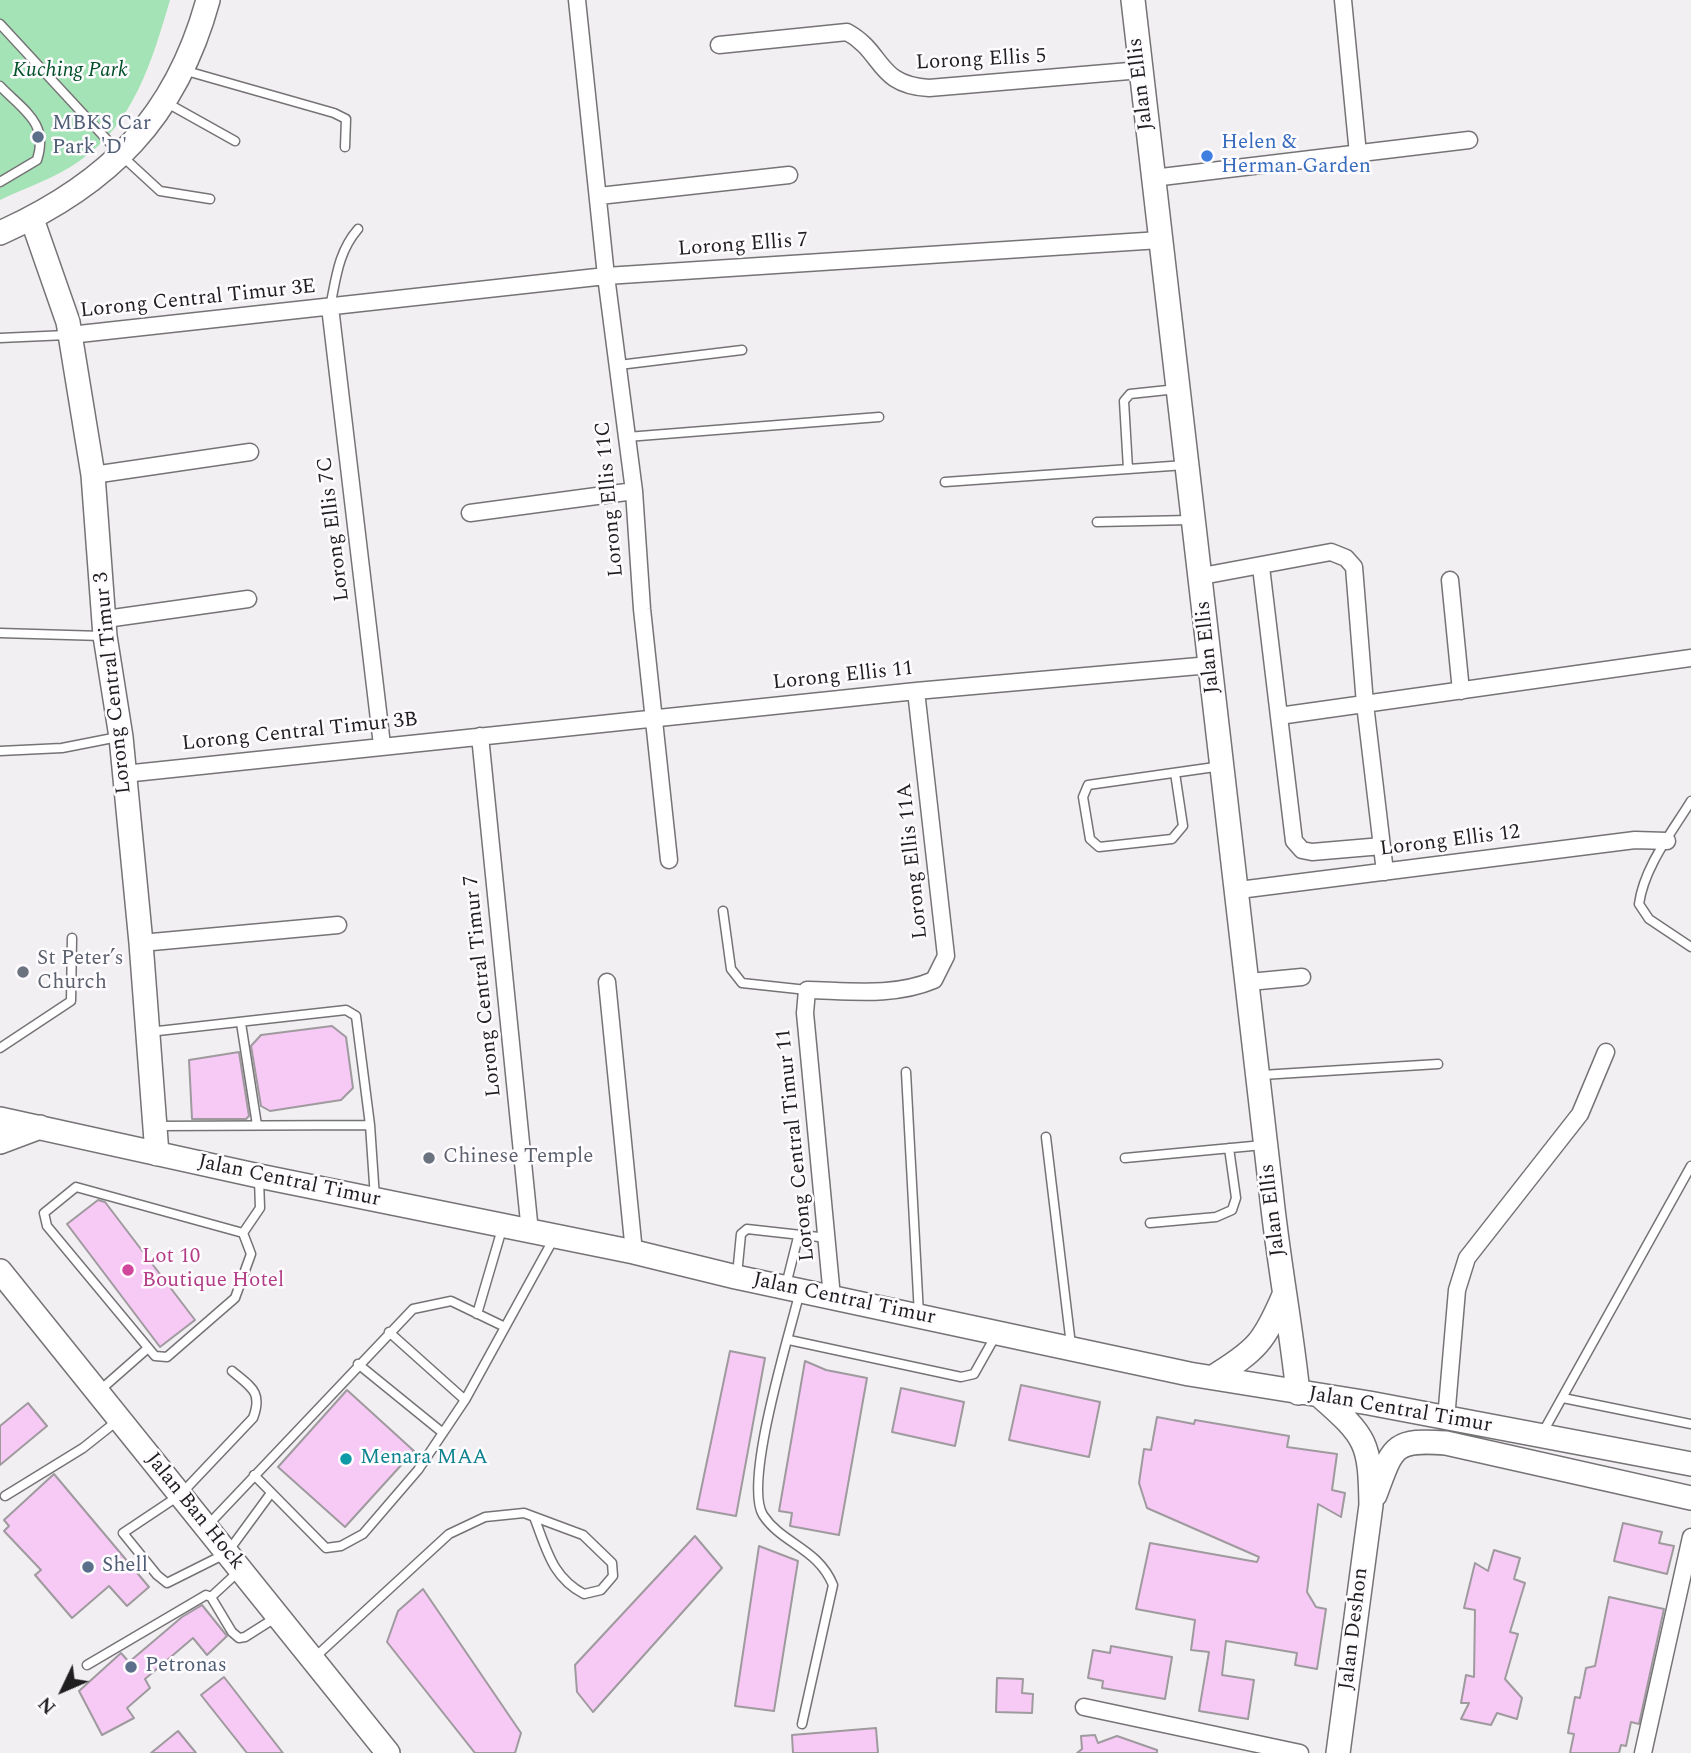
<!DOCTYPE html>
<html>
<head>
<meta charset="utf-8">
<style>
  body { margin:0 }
  #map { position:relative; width:1691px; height:1753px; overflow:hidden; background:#f2eff2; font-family:Spectral,serif }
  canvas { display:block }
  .north { position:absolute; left:28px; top:1655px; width:70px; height:70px; -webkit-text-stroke:5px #fffcff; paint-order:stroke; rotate:226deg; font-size:19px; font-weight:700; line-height:28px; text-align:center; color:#201f20 }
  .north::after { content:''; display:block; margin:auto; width:24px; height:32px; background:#201f20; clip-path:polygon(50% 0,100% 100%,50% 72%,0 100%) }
</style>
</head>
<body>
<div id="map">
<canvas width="1691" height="1753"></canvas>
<div class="north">N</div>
</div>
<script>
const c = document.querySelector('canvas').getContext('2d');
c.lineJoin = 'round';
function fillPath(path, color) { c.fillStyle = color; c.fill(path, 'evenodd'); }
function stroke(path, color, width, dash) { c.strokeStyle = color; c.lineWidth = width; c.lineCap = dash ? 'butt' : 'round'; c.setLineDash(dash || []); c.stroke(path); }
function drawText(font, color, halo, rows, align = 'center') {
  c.font = font + ' Spectral,serif'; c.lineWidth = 5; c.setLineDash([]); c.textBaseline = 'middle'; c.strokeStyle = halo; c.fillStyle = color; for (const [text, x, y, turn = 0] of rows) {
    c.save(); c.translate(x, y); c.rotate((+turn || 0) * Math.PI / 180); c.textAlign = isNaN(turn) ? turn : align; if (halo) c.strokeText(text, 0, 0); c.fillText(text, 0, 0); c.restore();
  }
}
fillPath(new Path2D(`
  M0,0h170c-18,61 -36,124 -92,162 -23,16 -53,26 -78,38z`), '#a3e3b5');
const building = new Path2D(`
  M332,1026l14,11 7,51 -12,12 -71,11 -9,-5 -10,-60 10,-11z
  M239,1052l10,64 -3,3h-54l-3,-59z
  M98,1200l7,2 90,118 -35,27 -93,-123z
  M730,1351l35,7 -29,158 -39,-7z
  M805,1361l21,9 41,8 -28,157 -49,-9 2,-13 -13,-2z
  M1021,1385l79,17 -11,55 -80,-17z
  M901,1388l63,14 -9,44 -63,-14z
  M347,1390l67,61 -69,76 -67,-60z
  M28,1403l19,23 -47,39v-39z
  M1157,1417l37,7 1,-4 94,16 -2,11 50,7 -5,36 13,3 -4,24 -23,-13 -11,88 9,15 10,2 -9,60 -22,-4 2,-12 -71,-12 -4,34 32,5 -6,39 -49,-8 10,-59 -18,-2 4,-30 -59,-11 14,-66 107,19 2,-5 -112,-49 -8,-25 5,-34 7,1z
  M54,1474l95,113 -22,19 -18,-20 -37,32 -37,-43 6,-5 -37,-39 5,-5 -5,-6z
  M1623,1523l39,9 -3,11 15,3 -7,28 -53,-13z
  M695,1536l27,32 -129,144 -16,-20 -2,-27z
  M759,1546l39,15 -24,150 -39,-5z
  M1494,1550l26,8 -6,21 11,4 -15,49 8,2 -13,45 17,19 -5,21 -20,-6 -6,12 -30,-6 8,-16h-8l5,-28 8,2 1,-67 -11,-2 11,-45 13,8z
  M423,1589l98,144 -6,20h-40l-88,-111 11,-31z
  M1609,1597l55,12 -25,115 -8,-2 -5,24 -5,-1 -2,8h-49l4,-19 -6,-1 7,-36 5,1 6,-30 9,-2z
  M202,1605l25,31 -20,19 -14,-17 -48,41 5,9 -23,20 7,10 -32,17 -23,-44 42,-38 8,9 53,-45z
  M1111,1646l61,11 -7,42 -63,-11 1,-7 -15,-3 5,-28 17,3z
  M224,1677l59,76h-36l-46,-58z
  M997,1678l26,1 -1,14 11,1 -1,19 -36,-1z
  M876,1728l2,25h-85l-1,-18z
  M178,1731l18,22h-45z
  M1095,1735l3,8 19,-7 40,14v3h-80l5,-4 -1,-13z`);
fillPath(building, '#f7c9f5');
stroke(building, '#9e9a9e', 2);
const lane = new Path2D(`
  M0,24l122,132 38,35 50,8
  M183,70l151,43 12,6 -1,28
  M0,86c24,25 49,37 37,74l-37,22
  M167,103l68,38
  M330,307c6,-28 8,-55 28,-78
  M0,338l67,-3
  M619,365l123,-15
  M627,437l252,-20
  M1128,469l-4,-68 6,-7 47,-5
  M945,482l240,-17
  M1097,522l93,-2
  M0,633l102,3
  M0,751l62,-3 56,-11
  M1175,773l8,53 -11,13 -73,8 -9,-8 -7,-42 5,-12 134,-19
  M1691,801c-19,31 -47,66 -52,103l10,15 42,28
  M723,911l8,58 11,14 65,7
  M241,1023l16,102
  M149,1032l197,-22 10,6 14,109 5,73
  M0,1048l71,-47 1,-63
  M906,1072l13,243
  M1262,1075l176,-11
  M156,1126l214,-1
  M1046,1137l25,208
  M1125,1158l138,-13
  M76,1187l167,46 8,21 -16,44 -68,59 -12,-1 -108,-130 -3,-13z
  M1150,1223l66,-6 16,-7 4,-12 -7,-50
  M243,1233l17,-25 -1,-29
  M737,1275l4,-41 6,-5 81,9
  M786,1285l12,-48
  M800,1291c-10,42 -57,192 -37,224 19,29 55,33 70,70l-31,139
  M477,1314l25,-85
  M389,1332l76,68
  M789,1340l172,37 13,-3 22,-39
  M358,1364l85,69
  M232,1371c19,16 31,21 21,47l-73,77 -57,38 34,42 10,8 60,-30 44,-60
  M98,1392l50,-44
  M1563,1398l128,26
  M1543,1432l148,-266
  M254,1475l72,73 15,-2 22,-12 55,-64 47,-70 88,-160
  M5,1496l78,-48 34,-27
  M208,1525l205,-216 38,-8 54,26
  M211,1597l21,35 7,6 6,-1 30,-19
  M313,1659l136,-125 36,-17 39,-4 59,22 29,28 1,13 -12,14 -17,4c-32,-17 -37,-44 -50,-77
  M87,1665l119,-70 5,2 27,-25`);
const street = new Path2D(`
  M577,0l29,276 28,215 8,118 27,251
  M1343,0l15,154
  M719,45l128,-13c37,20 29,53 82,56l212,-18
  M1153,178l316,-38
  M599,196l190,-21
  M330,307l52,438
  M70,335l536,-59 554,-36
  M93,475l157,-23
  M470,513l164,-22
  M1261,567l33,274 8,9 10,2 70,-6
  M1202,576l129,-24 15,6 8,9 11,137 20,168
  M1450,580l11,111
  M106,619l142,-20
  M1279,716l412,-58
  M480,736l50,496
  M124,774l792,-83 294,-26
  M1239,890l396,-50 32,1
  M141,943l197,-18
  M607,982l27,270
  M1249,982l53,-5
  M832,1297l-27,-284 2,-23c43,1 87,7 127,-10l12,-24 -30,-265
  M1446,1419l11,-129 10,-32 113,-144 26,-62
  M1084,1707l216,46
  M1643,1753l48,-216`);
const secondary = new Path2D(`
  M1133,0c45,397 95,793 138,1191 7,68 20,135 27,202
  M32,219l36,103 25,153 12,161 16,101 20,206 16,211
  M0,233c109,-49 176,-116 208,-233
  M0,1119l259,57 375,76 102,25 453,97 180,29 322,61
  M0,1142l40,-15
  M0,1271l388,482
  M1213,1377c44,-27 51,-35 71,-82
  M1320,1396c47,41 50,47 51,109l-33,248
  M1375,1495c18,-48 17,-56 71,-52l245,55`);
stroke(lane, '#767376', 11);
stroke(street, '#767376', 19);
stroke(secondary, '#767376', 26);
stroke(lane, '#fff', 8);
stroke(street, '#fff', 16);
stroke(secondary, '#fff', 23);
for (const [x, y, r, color] of [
  [38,137,7,"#5c6f8a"],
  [1207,156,7,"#3f7fe0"],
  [23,972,7,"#6b7280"],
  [429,1158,7,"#6b7280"],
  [128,1270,7,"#d1479c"],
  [346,1459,7,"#0f9aa8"],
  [88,1567,7,"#5c6f8a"],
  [131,1667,7,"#5c6f8a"]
]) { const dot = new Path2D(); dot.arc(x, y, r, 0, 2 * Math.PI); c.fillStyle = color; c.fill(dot); stroke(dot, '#fffcff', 2.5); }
drawText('21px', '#201f20', '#fffcff', [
  ["Lorong Ellis 5",981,61,-3],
  ["Jalan Ellis",1142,84,-97],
  ["Lorong Ellis 7",743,246,-4],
  ["Lorong Central Timur 3E",198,300,-6],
  ["Lorong Ellis 11C",611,499,-95],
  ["Lorong Ellis 7C",335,529,-97],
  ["Jalan Ellis",1209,647,-96],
  ["Lorong Ellis 11",843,677,-6],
  ["Lorong Central Timur 3",114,683,-96],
  ["Lorong Central Timur 3B",300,733,-6],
  ["Lorong Ellis 12",1450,842,-7],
  ["Lorong Ellis 11A",914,861,-96],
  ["Lorong Central Timur 7",484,986,-96],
  ["Lorong Central Timur 11",797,1145,-96],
  ["Jalan Central Timur",289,1182,12],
  ["Jalan Ellis",1274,1210,-97],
  ["Jalan Central Timur",844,1300,12],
  ["Jalan Central Timur",1400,1411,10],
  ["Jalan Ban Hock",194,1512,51],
  ["Jalan Deshon",1355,1629,-83]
]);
drawText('italic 21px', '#035129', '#fffcff', [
  ["Kuching Park",70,72]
]);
drawText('21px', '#4e5e75', '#fffcff', [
  ["MBKS Car",52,125],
  ["Park 'D'",52,149],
  ["Shell",102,1567],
  ["Petronas",145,1667]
], 'left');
drawText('21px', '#366cbe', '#fffcff', [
  ["Helen &",1221,144],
  ["Herman Garden",1221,168]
], 'left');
drawText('21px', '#5b616d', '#fffcff', [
  ["St Peter’s",37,960],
  ["Church",37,984],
  ["Chinese Temple",443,1158]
], 'left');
drawText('21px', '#b23c85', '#fffcff', [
  ["Lot 10",142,1258],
  ["Boutique Hotel",142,1282]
], 'left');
drawText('21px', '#0d838f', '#fffcff', [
  ["Menara MAA",360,1459]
], 'left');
</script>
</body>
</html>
